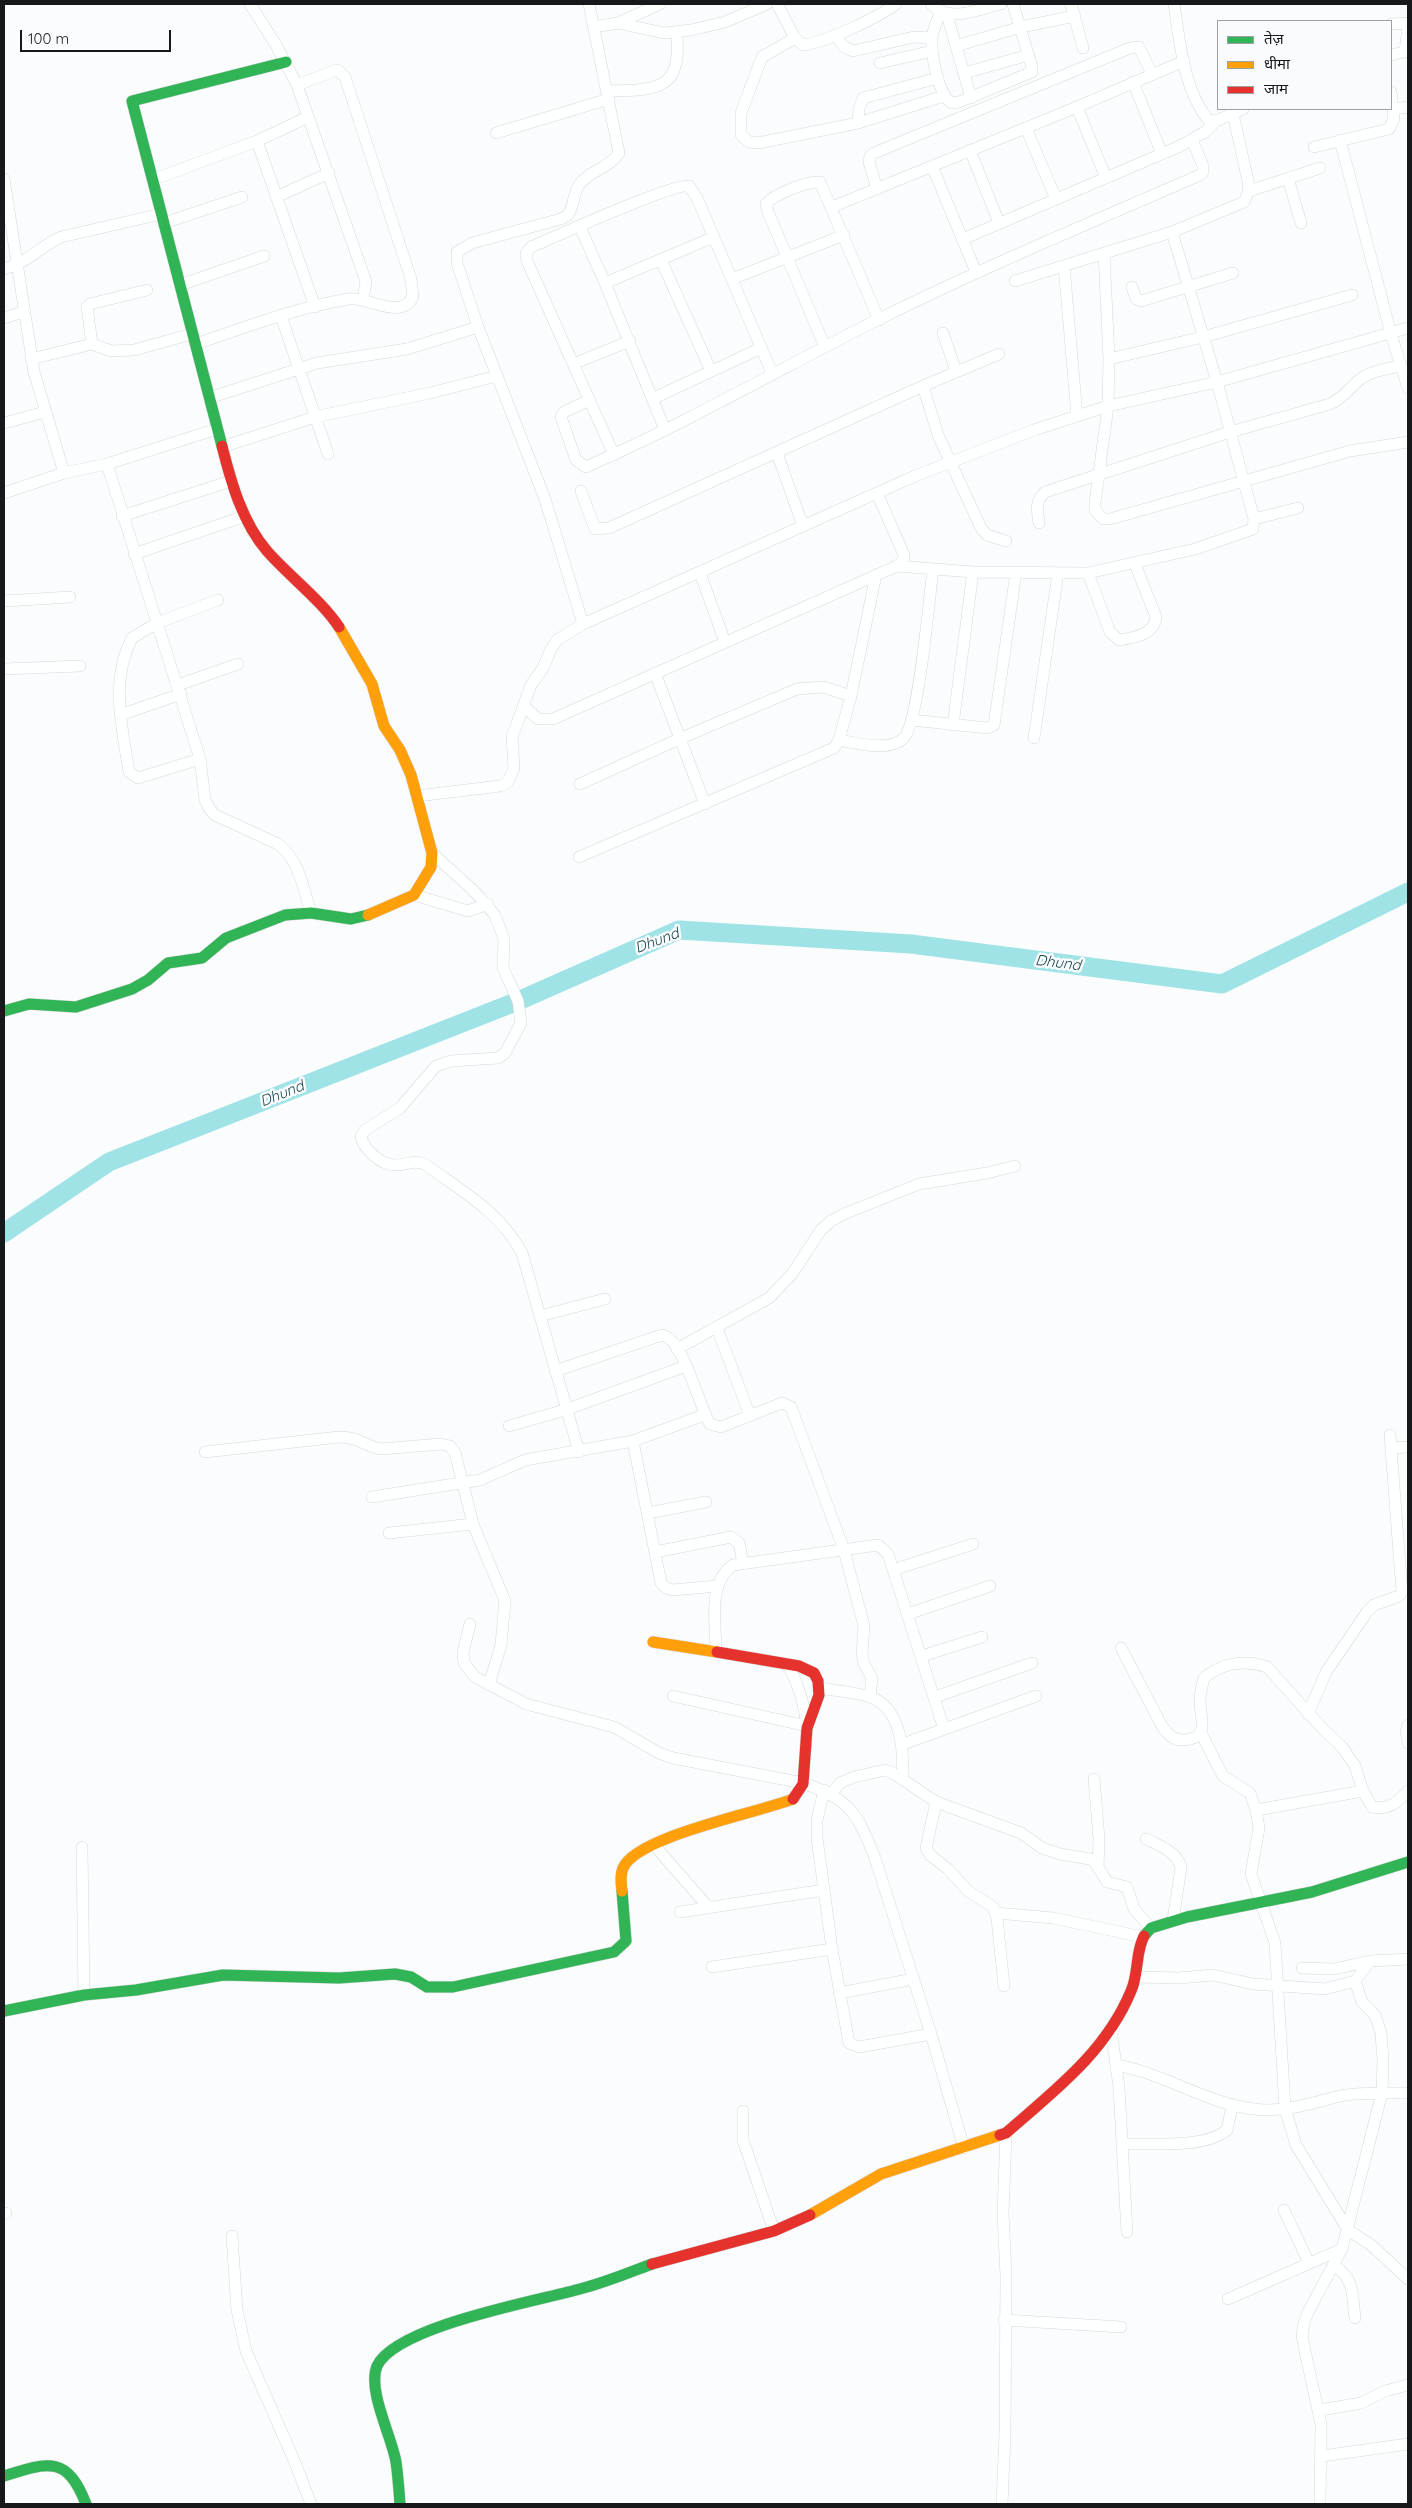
<!DOCTYPE html>
<html>
<head>
<meta charset="utf-8">
<style>
  body { margin:0 }
  #map { position:relative; width:1412px; height:2508px; overflow:hidden; background:#fbfcfd; font-family:Quicksand,"Noto Sans Devanagari",sans-serif }
  canvas { display:block }
  .frame { position:absolute; inset:0; border:5px solid #17181b; pointer-events:none }
  .legend { position:absolute; left:1217px; top:20px; width:175px; height:90px; box-sizing:border-box; background:#fafbfe; border:1px solid #9fa0a3; margin:0; padding:6px 9px; list-style:none; font-size:15px; color:#17181b }
  .legend li { display:flex; align-items:center; gap:10px; height:25px }
  .legend b { width:25px; border:1px solid #9fa0a3 }
  .scale { position:absolute; left:20px; top:30px; width:151px; height:22px; box-sizing:border-box; border:2px solid #17181b; border-top:0; padding-left:6px; font-size:15px; line-height:18px; white-space:nowrap; color:#17181b; -webkit-text-stroke:4px #fafbfe; paint-order:stroke }
</style>
</head>
<body>
<div id="map">
<canvas width="1412" height="2508"></canvas>
<div class="frame"></div>
<ul class="legend">
<li><b style="height:6px;background:#30b455"></b>तेज़</li>
<li><b style="height:6px;background:#ff9f0a"></b>धीमा</li>
<li><b style="height:6px;background:#e5322d"></b>जाम</li>
</ul>
<div class="scale">100 m</div>
</div>
<script>
const c = document.querySelector('canvas').getContext('2d');
c.lineJoin = 'round';
function stroke(path, color, width, dash) { c.strokeStyle = color; c.lineWidth = width; c.lineCap = dash ? 'butt' : 'round'; c.setLineDash(dash || []); c.stroke(path); }
function drawText(font, color, halo, rows, align = 'center') {
  c.font = font + ' Quicksand,sans-serif'; c.lineWidth = 5; c.setLineDash([]); c.textBaseline = 'middle'; c.strokeStyle = halo; c.fillStyle = color; for (const [text, x, y, turn = 0] of rows) {
    c.save(); c.translate(x, y); c.rotate((+turn || 0) * Math.PI / 180); c.textAlign = isNaN(turn) ? turn : align; if (halo) c.strokeText(text, 0, 0); c.fillText(text, 0, 0); c.restore();
  }
}
stroke(new Path2D(`
  M4,1233l105,-71 409,-161 161,-71 232,14 311,40 186,-92`), '#9fe3e7', 19);
const street = new Path2D(`
  M250,4l26,41 21,40 66,188 3,9 -3,17
  M777,4l18,34 8,7c21,-2 76,-28 93,-41
  M931,4c18,20 47,5 70,0
  M1071,4l12,44
  M1174,4c6,38 9,84 34,116l8,1 27,-12
  M941,12c-4,8 -8,17 -9,26 -1,16 6,57 20,65l7,-1 73,-30v-5l-19,-63
  M947,15l24,83
  M618,23l42,-19
  M1391,24l17,-1
  M593,27l25,-4 46,10 27,-3 34,-8 42,-18
  M835,35l9,12 9,4 61,-14 18,1
  M795,38l-33,19 -21,56v22l8,7 9,1 100,-20 86,-27
  M956,46l65,-19 54,-11
  M1405,52l3,-26
  M1391,55l17,-4
  M880,63l52,-12
  M964,73l65,-18
  M1133,82l29,72
  M607,91c20,-1 59,3 67,-21 5,-12 3,-26 3,-38
  M1077,107l29,71
  M1394,109l14,-2
  M858,123l1,-14 4,-11 75,-20
  M1026,128l30,71
  M496,133l113,-34
  M1340,140l51,194 17,54
  M257,141l58,166
  M1314,147l75,-18 5,-10 -3,-27
  M970,150l29,73
  M932,166l44,106
  M1288,178l13,45
  M4,179l30,193 30,101
  M152,180l105,-39 51,-24
  M877,189l-8,-27 1,-6 4,-3 256,-105 9,-1 13,27
  M1249,191l71,-23
  M276,197l53,-24
  M832,207l245,-100 107,-46
  M164,223l78,-26
  M580,227l25,56 60,147
  M963,239l215,-92 27,-15 11,-11
  M1104,253l5,106 -1,47 -13,97v7l8,9h7l240,-68 58,-9
  M661,260l50,111
  M1064,266l13,150
  M4,269c25,-7 35,-22 57,-32l100,-23
  M732,279l112,-44
  M1015,281l157,-49 72,-30 5,-11 -1,-10 -15,-67
  M605,283l109,-46
  M180,285l84,-29
  M1132,287l4,12 5,2 92,-28
  M281,316l47,138
  M4,318l19,-6
  M943,333l13,38
  M92,344l-5,-37 3,-3 57,-14
  M195,344c50,-16 102,-37 154,-45 18,-3 52,22 64,-2l-2,-18 -66,-202 -8,-7 -40,15
  M825,347l-57,-135 -2,-8c8,-10 42,-23 54,-22l59,138
  M31,359l61,-15 19,7 23,-1 58,-16
  M1109,359l94,-22 149,-42
  M573,364l57,-23
  M923,386l15,49 43,93 6,7 19,6
  M209,398l108,-35 90,-14 71,-22
  M654,398l107,-50
  M589,400l-25,12 -3,5 15,43 10,7c100,-44 196,-99 293,-148 105,-52 213,-97 321,-144l3,-3v-6l-11,-26
  M4,423l41,-11
  M222,447l93,-30 115,-24 67,-17
  M777,453l26,73
  M614,455l-87,-194 -1,-8 5,-6c24,-10 142,-64 158,-61l8,12 75,175
  M107,464l93,295 5,41 4,8 6,7 63,29c22,16 25,45 33,69
  M581,491l14,38 14,-1 314,-142 76,-32
  M4,493l60,-20 43,-9 110,-35
  M122,516l109,-35
  M1254,519l44,-11
  M1039,523c-2,-13 -4,-22 6,-31l185,-60 100,-28c13,-6 18,-14 28,-23 11,-10 28,-12 42,-15
  M134,554l111,-38
  M897,566l76,6 115,1 107,-24 58,-20 1,-10 -37,-137 -45,-150
  M700,573l25,69
  M1088,573l22,59 9,8c15,-2 36,-6 37,-23l-21,-53
  M4,601l66,-4
  M583,624l-38,-125 -67,-172 -21,-64v-11l15,-9 89,-24 7,-4c6,-9 5,-21 11,-30 9,-14 31,-17 40,-32l-30,-149
  M4,669l76,-3
  M655,673l50,131
  M178,685l60,-21
  M524,706l14,13h15l344,-153 6,-5 1,-6 -27,-62
  M120,715l61,-21
  M912,720l75,8 7,-3 22,-152
  M953,725l20,-153
  M1034,738l24,-165
  M839,740c18,3 48,12 64,-1 16,-14 26,-142 30,-169
  M200,759l-62,19 -9,-6c-7,-45 -19,-91 3,-134l25,-15 61,-23
  M580,784l99,-45 118,-50 26,-2 28,9
  M417,796l83,-10 8,-4 6,-14 -2,-31 19,-52 12,-17 8,-19 6,-9 26,-16 332,-148 119,-46 74,-24 109,-24 191,-54
  M432,853l42,38 21,24 9,24 -1,29 15,33 3,22 -16,30 -7,5 -47,3 -15,5 -36,42 -35,22 -4,6c2,13 20,29 34,29 13,0 19,-6 31,0 37,27 74,47 96,88l57,199
  M579,857l255,-109 5,-8 12,-44 25,-121
  M414,895l54,16 20,-7
  M540,1316l65,-17
  M717,1328l33,88
  M677,1349l92,-51 23,-24 29,-44 10,-9 13,-7 75,-30 68,-11 28,-7
  M555,1371l107,-36c21,3 37,71 48,89l11,3 61,-24 9,4 53,143 20,76 -2,28 2,10 8,14 -2,19
  M509,1426l56,-16 121,-44
  M633,1441l28,142 5,5 7,2 44,-4
  M1391,1448l17,-1
  M205,1452l134,-15c21,0 25,9 42,12l60,-5 9,2 5,7 18,71 32,77 -4,44 -12,40
  M372,1497l108,-17 45,-20 108,-19 71,-26
  M648,1513l58,-11
  M389,1533l84,-9
  M655,1552l76,-15 8,6 4,20
  M893,1570l80,-26
  M908,1614l82,-28
  M470,1624l-7,29 1,10 11,14 51,27 88,23 45,26 14,5 130,25c48,17 54,30 72,75l56,176 33,114
  M1121,1648l41,78c5,8 12,15 22,14 27,-2 16,-21 16,-39 0,-8 2,-15 4,-23 18,-15 41,-19 63,-11l56,62 19,18 13,19 8,25
  M716,1652c0,-28 -9,-69 17,-87l145,-20 10,9 56,175
  M922,1656l60,-19
  M820,1688c16,3 35,4 50,9 32,11 34,55 32,82
  M673,1696l134,30c-3,-23 -8,-42 -20,-62
  M935,1697l97,-34
  M1308,1714l18,-42 41,-60 7,-7 25,-9 3,-4 -12,-157
  M1408,1725l-2,7 2,11
  M1201,1733l22,43 27,17 6,17 3,18 -8,46 24,69 10,165 11,37 52,85 23,15 37,34
  M903,1744l133,-48
  M1094,1779l5,60 -1,29
  M824,1790l-7,30v18l15,111 17,94 10,4 72,-13
  M831,1794l9,-11 14,-6 31,-7 8,3 43,29 85,31 21,15 18,6 30,5 5,3 12,20 20,5 7,22 17,19
  M936,1802l-10,46 4,7 18,14 20,22 25,16 4,11 7,68
  M1256,1810l107,-19 9,16c17,3 25,-4 36,-16
  M1146,1839c14,7 30,12 35,28l-8,54
  M654,1845l55,63
  M82,1847l2,148
  M680,1912l144,-22
  M996,1913l57,5 90,19
  M712,1967l120,-18
  M1302,1968l32,1 36,-8 38,-2
  M1136,1977l43,1 34,-3 40,9 72,5 30,-8 15,-20
  M839,1993l75,-14
  M1111,2030l8,57 8,145
  M1116,2065c48,8 89,38 138,44 29,4 58,-6 86,-13 13,-3 28,-2 42,-3l1,-33 -2,-27 -6,-18 -13,-13 -7,-21
  M743,2111v29l31,91
  M1123,2144c29,-1 81,5 104,-14l5,-24
  M1284,2210l25,53
  M4,2214l2,-1
  M232,2236l5,74 9,41 48,109 17,44
  M1333,2265c22,13 19,30 22,53
  M1228,2299l114,-50
  M1004,2320l117,7
  M1320,2410l41,-7 24,-12 23,-6
  M1322,2456l86,-12
  M1002,2504l3,-70 1,-158 -3,-63 3,-80
  M1320,2504l1,-80 -16,-73 -3,-15 2,-13 4,-11 34,-63 40,-156h26`);
const fast = new Path2D(`
  M222,446l-90,-345 154,-39
  M4,1011l25,-7 47,3 56,-18 16,-9 20,-17 34,-5 24,-20 59,-23 26,-2 40,6 17,-4
  M1144,1936l7,-8 36,-11 125,-25 96,-30
  M4,2011l80,-16 52,-5 87,-15 116,3 56,-4 16,3 16,10h26l161,-35 12,-11 -4,-50
  M4,2476c44,-14 63,-21 82,28
  M400,2504c-1,-14 -2,-28 -4,-42 -4,-25 -29,-72 -19,-96 19,-40 160,-65 203,-77 24,-6 48,-16 72,-25`);
const slow = new Path2D(`
  M339,627l33,57 12,42 16,24 11,25 21,78 -1,14 -17,28 -46,20
  M653,1642l64,10
  M622,1891c-1,-7 -2,-16 1,-23 14,-32 135,-55 170,-69
  M810,2215l71,-41 119,-39`);
const jam = new Path2D(`
  M222,446c9,36 20,76 45,105 22,25 55,50 72,76
  M717,1652l82,14 15,7 4,8 1,14 -12,33 -4,56 -10,15
  M1000,2135l6,-2c48,-42 100,-81 125,-142 8,-17 4,-38 13,-55
  M652,2264l122,-33 36,-16`);
stroke(street, '#d6d7d9', 12);
stroke(fast, '#d6d7d9', 12);
stroke(slow, '#d6d7d9', 12);
stroke(jam, '#d6d7d9', 12);
stroke(street, '#feffff', 11);
stroke(fast, '#30b455', 11);
stroke(slow, '#ff9f0a', 11);
stroke(jam, '#e5322d', 11);
drawText('italic 15px', '#1a4749', '#fafbfe', [
  ["Dhund",657,941,-21],
  ["Dhund",1058,963,7],
  ["Dhund",282,1094,-22]
]);
</script>
</body>
</html>
